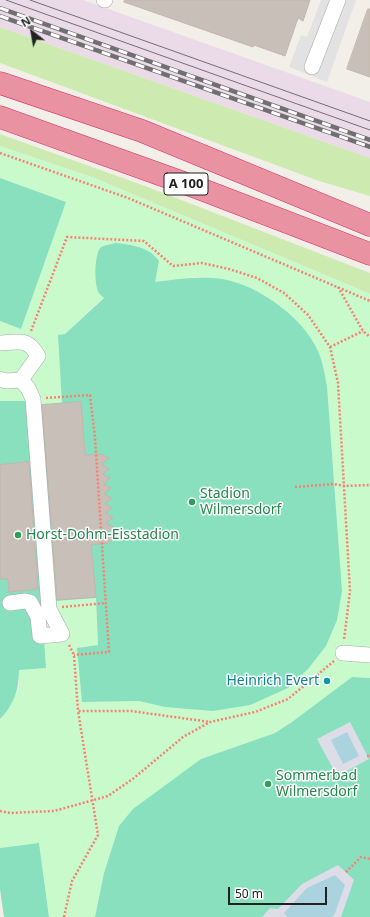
<!DOCTYPE html>
<html>
<head>
<meta charset="utf-8">
<style>
  body { margin:0 }
  #map { position:relative; width:370px; height:917px; overflow:hidden; background:#f2efe9; font-family:"Noto Sans",sans-serif }
  canvas { display:block }
  .north { position:absolute; left:12px; top:12px; width:40px; height:40px; -webkit-text-stroke:3px #fff; paint-order:stroke; rotate:329deg; font-size:11px; font-weight:700; line-height:16px; text-align:center; color:#222 }
  .north::after { content:''; display:block; margin:auto; width:14px; height:18px; background:#222; clip-path:polygon(50% 0,100% 100%,50% 72%,0 100%) }
  .scale { position:absolute; left:228px; top:887px; width:99px; height:18px; box-sizing:border-box; border:2px solid #222; border-top:0; padding-left:5px; font-size:12px; line-height:14px; white-space:nowrap; color:#222; -webkit-text-stroke:3px #fff; paint-order:stroke }
</style>
</head>
<body>
<div id="map">
<canvas width="370" height="917"></canvas>
<div class="north">N</div>
<div class="scale">50 m</div>
</div>
<script>
const c = document.querySelector('canvas').getContext('2d');
c.lineJoin = 'round';
function fillPath(path, color) { c.fillStyle = color; c.fill(path, 'evenodd'); }
function stroke(path, color, width, dash) { c.strokeStyle = color; c.lineWidth = width; c.lineCap = dash ? 'butt' : 'round'; c.setLineDash(dash || []); c.stroke(path); }
function drawText(font, color, halo, rows, align = 'center') {
  c.font = font + ' "Noto Sans",sans-serif'; c.lineWidth = 3; c.setLineDash([]); c.textBaseline = 'middle'; c.strokeStyle = halo; c.fillStyle = color; for (const [text, x, y, turn = 0] of rows) {
    c.save(); c.translate(x, y); c.rotate((+turn || 0) * Math.PI / 180); c.textAlign = isNaN(turn) ? turn : align; if (halo) c.strokeText(text, 0, 0); c.fillText(text, 0, 0); c.restore();
  }
}
fillPath(new Path2D(`
  M0,0h83l287,102v56l-370,-131z`), '#ebdbe8');
fillPath(new Path2D(`
  M0,27l370,131v38l-51,-15 -319,-118z
  M0,134l145,52 225,87v21l-276,-116 -94,-32z`), '#cdebb0');
fillPath(new Path2D(`
  M0,146l94,32 276,116v384l-18,-1 -60,45 -17,11 -74,26 -82,67 -15,47 -9,44h-46l-10,-74 -39,5v-129l4,-5 15,-27v-17l26,-2 -20,-267h-25v-80l21,8 45,-127 -66,-24zM194,277c48,4 78,14 109,53 7,8 15,19 18,29 3,8 4,18 6,27l15,205 -176,116 -27,-6 -57,1 -4,-54 20,-3 -2,-47 -41,3 -14,-196 21,-2 3,-69 39,-37z`), '#c8facc');
fillPath(new Path2D(`
  M0,178l66,24 -45,127 -21,-8z
  M116,243c17,2 33,4 43,18l-4,21c23,-3 45,-6 67,-3 38,6 88,43 99,80 3,9 4,18 6,27l15,205 -5,29 -11,26 -18,23 -20,19 -38,17 -37,6 -48,-4 -26,-6 -57,1 -5,-54 21,-3 -2,-47 -41,3 -14,-196 21,-2 -4,-68 7,-1 39,-36c-2,-2 -4,-3 -5,-5 -5,-7 -5,-40 2,-46 4,-2 11,-3 15,-4z
  M0,401h26l20,267 -27,2c0,19 -5,35 -19,49z
  M352,677l18,1v239h-275l9,-44 15,-47 14,-17 68,-50 74,-26 17,-11z
  M39,843l10,74h-45l-4,-28v-41z`), '#88e0be');
fillPath(new Path2D(`
  M321,0h35l-29,82 -38,-15 12,-32 6,2z`), '#e2e2e2');
fillPath(new Path2D(`
  M350,722l19,37 -32,17 -20,-37z
  M338,865l16,15 -13,37h-9l3,-4h-51l4,4h-26l8,-9 8,1 24,-25z`), '#dddde8');
fillPath(new Path2D(`
  M347,732l12,24 -16,8 -12,-24z
  M335,875l10,10 -10,28 -3,4h-44l-4,-4 23,-25z`), '#aad3df');
const building = new Path2D(`
  M125,0h185l-7,21 -5,-3 -13,38 -31,-11 -1,2 -129,-45z
  M368,9h2v68l-23,-8z
  M81,402l4,53 16,-1 8,4 -7,6 7,5 -6,5 7,4 -6,6 7,4 -7,6 8,4 -7,5 7,5 -6,5 7,5 -7,5 8,4 -7,6 8,5 -7,5 -17,2 5,52 -39,3 -15,-195z
  M29,462l9,127 -29,3 -1,-13h-8v-114z`);
fillPath(building, '#c7bfb8');
stroke(building, '#c4b6ab', 1);
const minor = new Path2D(`
  M104,0h1
  M312,67l26,-67
  M0,343c18,0 27,-7 38,13l-17,24 -15,1 -6,-2
  M10,603l15,-2 5,1 8,15 2,19 22,-2 -13,-25 -16,-210 -5,-11 -7,-8
  M343,653l27,2`);
const highway = new Path2D(`
  M0,83l142,48 228,94
  M0,117l198,71 172,66`);
stroke(minor, '#a9a9a9', 16);
stroke(highway, '#dc2a67', 23);
stroke(new Path2D(`
  M0,153l128,45 242,103
  M338,287l25,44 7,6
  M31,331l36,-94 77,4 29,25 29,-3 27,6 28,9 27,15 24,22 22,32 8,36 12,208 -6,49
  M330,347l33,-16
  M46,398l44,-3 5,43 14,214 -35,3
  M295,487l39,-3 11,2 25,-1
  M62,607l44,-4
  M69,645l5,10 4,56
  M367,756h3
  M0,811l10,2 44,-2 54,-15 26,-18 49,-41 27,-15 45,-10 33,-13 46,-38
  M346,872l15,-15 9,2
  M64,917l8,-36 26,-46 -20,-124h53l79,11`), '#fa8072', 2.5, [2, 2]);
stroke(minor, '#fff', 15);
stroke(highway, '#e892a2', 22);
stroke(new Path2D(`
  M6,0l364,130
  M30,0l340,121`), '#707070', 1);
const rail = new Path2D(`
  M0,8l370,132
  M0,16l370,131`);
stroke(rail, '#707070', 4.5);
stroke(rail, '#fff', 3, [9]);
for (const [x, y, r, color] of [
  [192,502,4,"#2e9e5b"],
  [18,535,4,"#2e9e5b"],
  [327,681,4,"#0f9aa8"],
  [268,784,4,"#2e9e5b"]
]) { const dot = new Path2D(); dot.arc(x, y, r, 0, 2 * Math.PI); c.fillStyle = color; c.fill(dot); stroke(dot, '#fff', 1.5); }
for (const [x, y, w] of [
  [186,184,44]
]) { const box = new Path2D(); box.roundRect(x - w / 2, y - 11, w, 22, 3); c.fillStyle = '#fff'; c.fill(box); stroke(box, '#222', 1); }
drawText('bold 13px', '#222', null, [
  ["A 100",186,184]
]);
drawText('14px', '#27864d', '#fff', [
  ["Stadion",200,494],
  ["Wilmersdorf",200,510],
  ["Horst-Dohm-Eisstadion",26,535],
  ["Sommerbad",276,776],
  ["Wilmersdorf",276,792]
], 'left');
drawText('14px', '#0d838f', '#fff', [
  ["Heinrich Evert",319,681]
], 'right');
</script>
</body>
</html>
